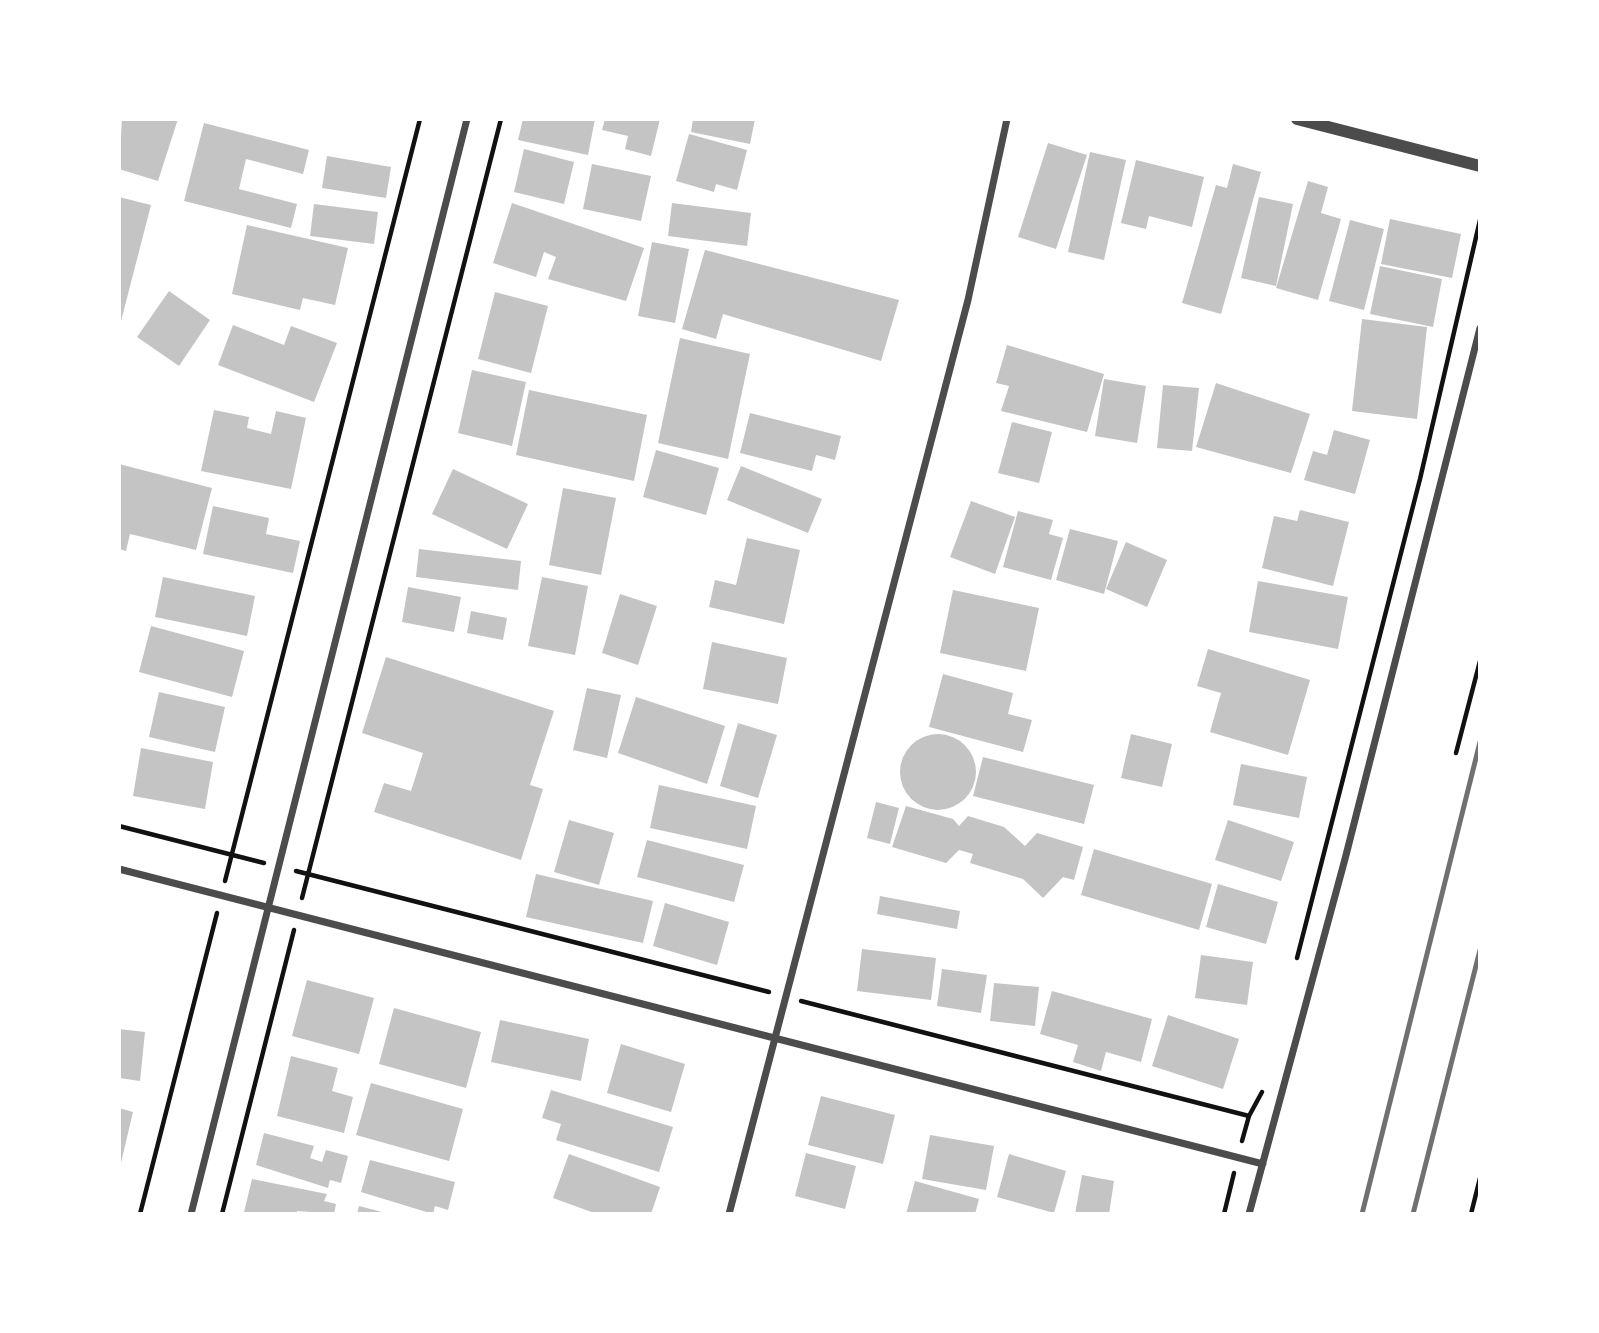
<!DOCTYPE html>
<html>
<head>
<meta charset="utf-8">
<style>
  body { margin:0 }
  #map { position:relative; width:1599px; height:1333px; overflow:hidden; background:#fff; font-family:"Exo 2",sans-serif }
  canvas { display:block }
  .frame { position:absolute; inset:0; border:121px solid #fff; pointer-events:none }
</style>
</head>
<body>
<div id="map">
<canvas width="1599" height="1333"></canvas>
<div class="frame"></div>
</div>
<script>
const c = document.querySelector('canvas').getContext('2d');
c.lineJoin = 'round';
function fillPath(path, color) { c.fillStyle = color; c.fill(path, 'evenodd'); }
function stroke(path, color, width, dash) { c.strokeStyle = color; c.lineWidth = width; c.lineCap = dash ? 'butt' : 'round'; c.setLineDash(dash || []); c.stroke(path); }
fillPath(new Path2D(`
  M122,119h56l-20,62 -39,-12z
  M523,119h72l-7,36 -70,-15z
  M605,119h55l-9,37 -26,-7 3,-13 -26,-6z
  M693,119h62l-5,25 -59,-12z
  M204,123l105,27 -6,24 -57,-15 -7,30 58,15 -6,24 -107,-27z
  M689,134l58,16 -10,40 -21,-6 -2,8 -38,-11z
  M1048,143l39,12 -31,94 -38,-12z
  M524,149l50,13 -10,42 -50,-12z
  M1090,152l36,8 -22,100 -36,-8z
  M327,156l64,11 -5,31 -64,-10z
  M1136,160l68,17 -12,50 -43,-11 -3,13 -25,-6z
  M592,164l59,12 -10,45 -58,-12z
  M1233,164l28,8 -40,142 -39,-11 34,-118 11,3z
  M1308,181l20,6 -7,26 20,6 -23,81 -42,-12z
  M119,197l32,8 -31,120h-1z
  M1259,197l34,7 -17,82 -35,-8z
  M512,203l132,45 -18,53 -78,-22 8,-22 -12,-5 -8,25 -43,-14z
  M672,203l79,10 -4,33 -79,-10z
  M314,204l64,8 -4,32 -64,-8z
  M1390,219l71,15 -9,44 -71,-14z
  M1350,220l34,9 -20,81 -35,-9z
  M247,225l101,23 -13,57 -32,-7 -3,12 -68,-16z
  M652,242l37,7 -14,74 -37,-7z
  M705,250l194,50 -18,61 -158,-47 -7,25 -34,-10z
  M1380,266l62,13 -9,48 -63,-13z
  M169,291l41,29 -31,46 -42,-29z
  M495,292l53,14 -17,67 -53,-14z
  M1362,319l65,8 -10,92 -65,-8z
  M233,325l51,20 7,-19 46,17 -23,59 -96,-37z
  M680,338l70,16 -22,105 -70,-16z
  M1007,345l97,29 -17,58 -86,-21 8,-25 -13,-3z
  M472,370l54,12 -14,64 -54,-13z
  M1104,379l42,7 -9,57 -42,-7z
  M1216,383l94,31 -19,59 -95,-26z
  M1163,385l36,3 -7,63 -35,-3z
  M529,390l118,25 -13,66 -118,-26z
  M214,410l35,7 -2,11 24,6 5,-23 30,7 -15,71 -90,-18z
  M750,413l91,23 -6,24 -19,-5 -4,16 -72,-18z
  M1012,422l40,10 -13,51 -41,-10z
  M1334,430l36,10 -15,54 -51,-14 9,-29 14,4z
  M656,450l63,18 -13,47 -63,-18z
  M119,464l93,24 -16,62 -66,-16 -4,17 -7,-2z
  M741,466l81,33 -14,34 -81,-33z
  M453,469l75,35 -21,45 -75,-35z
  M563,488l53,10 -15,77 -52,-10z
  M971,501l44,16 -20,57 -45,-17z
  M213,506l56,12 -3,16 34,7 -7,32 -90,-19z
  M1300,510l49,12 -16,64 -71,-18 12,-52 23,5z
  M1018,511l35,9 -4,14 14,4 -12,42 -48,-13z
  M1070,529l48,12 -14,53 -48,-14z
  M747,538l53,12 -16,74 -75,-17 6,-27 21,5z
  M1126,542l41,18 -20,47 -41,-18z
  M419,549l102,12 -3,29 -102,-13z
  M163,577l92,19 -8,40 -92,-19z
  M542,577l46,9 -13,69 -47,-9z
  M1258,581l90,16 -10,52 -89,-17z
  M408,587l53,10 -7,35 -52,-10z
  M953,590l86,18 -13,63 -86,-18z
  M620,594l37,12 -19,59 -36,-12z
  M471,611l36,7 -4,22 -36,-7z
  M151,626l93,25 -12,46 -93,-25z
  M712,642l75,16 -9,46 -75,-15z
  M1208,649l102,31 -22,75 -78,-23 11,-39 -24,-7z
  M386,657l168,54 -24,74 13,4 -22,71 -147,-48 10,-29 27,8 12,-38 -61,-20z
  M943,674l70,19 -5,21 24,6 -9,32 -94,-25z
  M587,688l34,7 -14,63 -34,-8z
  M159,692l66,15 -10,45 -66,-15z
  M636,697l89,29 -18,58 -89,-31z
  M738,723l39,12 -19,63 -38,-12z
  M900 772a38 38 0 1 1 76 0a38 38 0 1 1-76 0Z
  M1131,734l41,10 -10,43 -41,-9z
  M141,748l72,14 -8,47 -72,-13z
  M983,757l111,28 -10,39 -111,-28z
  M1241,764l66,13 -8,41 -66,-13z
  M659,785l97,21 -9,43 -97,-21z
  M876,802l23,6 -9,36 -23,-6z
  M906,806l47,13 6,7 9,-10 36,11 21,19 12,-13 46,14 -9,33 -11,-3 -20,21 -20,-19 -53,-16 3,-9 -14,-4 -13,13 -54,-16z
  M569,820l45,13 -15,52 -45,-13z
  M1228,820l66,22 -13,39 -66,-21z
  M647,840l97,25 -10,37 -97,-25z
  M1094,849l118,35 -13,46 -118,-35z
  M536,874l117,27 -10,42 -117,-26z
  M1218,884l60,18 -12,42 -60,-17z
  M880,896l80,15 -3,18 -80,-15z
  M665,903l64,19 -12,43 -64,-19z
  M862,949l74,9 -5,42 -74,-9z
  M1201,955l52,7 -6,43 -52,-7z
  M942,969l45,6 -6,38 -44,-7z
  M307,980l67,18 -15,56 -67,-18z
  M994,983l45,4 -4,39 -45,-5z
  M1052,991l100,28 -11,43 -35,-10 -5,19 -28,-9 5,-17 -38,-11z
  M394,1008l87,24 -15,56 -87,-24z
  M1168,1015l71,24 -16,50 -71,-23z
  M500,1020l89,19 -8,42 -90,-19z
  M119,1029l26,3 -5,49 -21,-3z
  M621,1044l64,20 -14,48 -64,-19z
  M291,1056l47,12 -6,23 21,6 -9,36 -67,-17z
  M371,1083l92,26 -14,52 -93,-26z
  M551,1090l122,37 -14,45 -103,-32 5,-16 -19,-6z
  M821,1096l74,19 -12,49 -75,-19z
  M119,1108l14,4 -13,55h-1z
  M264,1133l50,13 -4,12 12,4 4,-12 22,6 -7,27 -11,-3 -2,8 -72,-23z
  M930,1135l64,11 -8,44 -64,-11z
  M806,1153l50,13 -11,43 -50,-13z
  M569,1154l91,33 -9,27h-54l-44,-16z
  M1009,1154l57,17 -12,42 -57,-16z
  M370,1160l85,22 -7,28 -13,-4 -2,8 -72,-22z
  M1082,1175l32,6 -5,33h-34z
  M252,1179l75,15 -3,7 12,3 -2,10 -37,-3 -1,3 -52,-2z
  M915,1181l64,18 -4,15h-69z
  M359,1206l27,7v1h-29z`), '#c4c4c4');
stroke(new Path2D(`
  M1456,753l24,-92
  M119,826l145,37
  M296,871l473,121
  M225,881l195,-762
  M302,898l199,-779
  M1297,958l123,-479 60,-259
  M801,1001l448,115 -7,25
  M1249,1116l13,-24
  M140,1214l77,-301
  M222,1214l72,-284
  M1224,1214l10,-41
  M1471,1214l9,-36`), '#111', 4.5);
stroke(new Path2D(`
  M119,869l1144,295
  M191,1214l276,-1095
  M729,1214l239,-914 39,-181
  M1249,1214l96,-355 135,-531`), '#4c4c4c', 7);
stroke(new Path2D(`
  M1297,119l183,47`), '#4c4c4c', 12);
stroke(new Path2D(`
  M1362,1214l118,-472
  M1413,1214l67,-264`), '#707070', 5);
</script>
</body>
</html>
